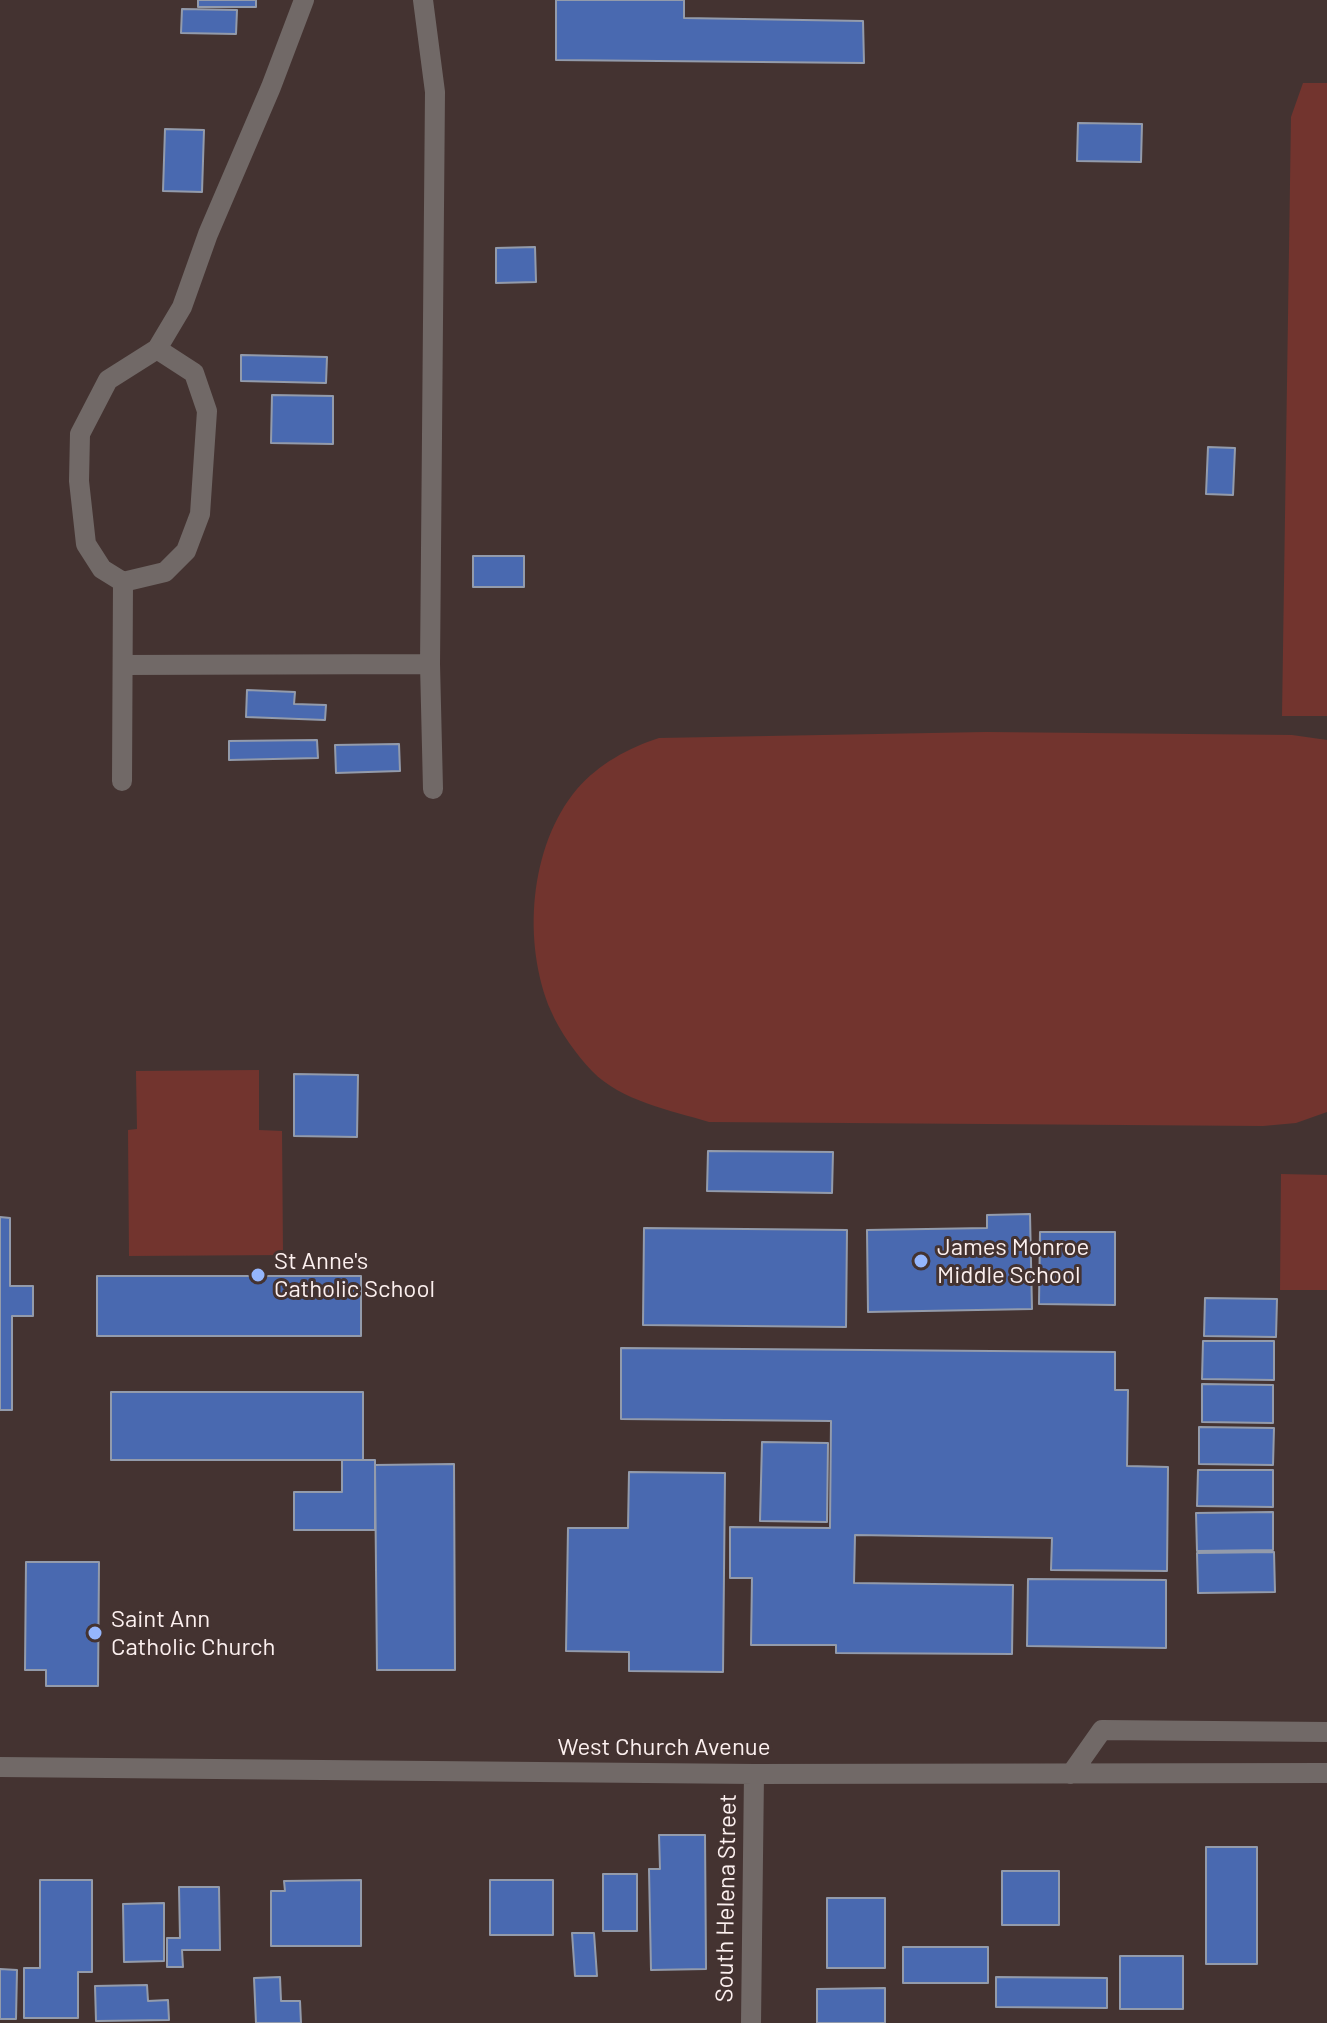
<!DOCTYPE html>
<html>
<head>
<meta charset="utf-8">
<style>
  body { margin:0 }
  canvas { display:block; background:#443331 }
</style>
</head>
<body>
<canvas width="1327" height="2023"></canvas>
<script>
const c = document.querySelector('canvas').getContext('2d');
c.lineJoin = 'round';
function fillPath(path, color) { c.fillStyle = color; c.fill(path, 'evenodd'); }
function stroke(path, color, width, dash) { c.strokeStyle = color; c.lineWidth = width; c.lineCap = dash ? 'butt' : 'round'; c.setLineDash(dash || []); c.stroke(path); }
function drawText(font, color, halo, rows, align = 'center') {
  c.font = font + ' Barlow,sans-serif'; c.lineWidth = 6; c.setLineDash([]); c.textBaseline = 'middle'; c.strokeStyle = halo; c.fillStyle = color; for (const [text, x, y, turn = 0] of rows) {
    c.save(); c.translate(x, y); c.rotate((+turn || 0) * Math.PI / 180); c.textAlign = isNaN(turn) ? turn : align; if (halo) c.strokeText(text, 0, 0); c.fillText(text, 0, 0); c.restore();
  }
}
fillPath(new Path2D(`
  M1303,83h24v633h-45l9,-599z
  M986,732l306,3 35,5v372l-31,11 -33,3 -554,-4c-39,-12 -88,-21 -117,-51 -16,-17 -32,-39 -41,-60 -29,-67 -22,-165 26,-222 22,-25 51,-41 82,-51z
  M259,1070v60l23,1 1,124 -154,1 -1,-126 9,-1 -1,-58z
  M1281,1174l46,1v115h-47z`), '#72342e');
const building = new Path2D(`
  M198,0h58v7h-58z
  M556,0h128v18l179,3 1,42 -308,-3z
  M182,9l55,1 -1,24 -55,-1z
  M1078,123l64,1 -1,38 -64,-1z
  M165,129l39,1 -2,62 -39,-1z
  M535,247l1,35 -40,1v-35z
  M241,355l86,2 -1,26 -85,-2z
  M272,395l61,1v48l-62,-1z
  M1208,447l27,1 -2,47 -27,-1z
  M473,556h51v31h-51z
  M247,690l48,2 -1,12 32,1 -1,15 -79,-3z
  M317,740l1,18 -89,2v-19z
  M399,744l1,27 -64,2 -1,-28z
  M294,1074l64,1 -1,62 -63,-1z
  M708,1151l125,1 -1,41 -125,-2z
  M1030,1214l2,95 -164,3 -1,-82 120,-2v-13z
  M0,1217l10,1v68h23v30h-21v94h-12z
  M644,1228l203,2 -1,97 -203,-2z
  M1040,1232h75v73l-76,-1z
  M97,1276h264v60h-264z
  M1205,1298l72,1 -1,38 -72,-1z
  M1203,1341h71v39l-72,-1z
  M621,1348l494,4v38h13l-1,76 41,1 -1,104 -116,-1 1,-32 -197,-3 -1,48 159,2 -1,69 -176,-1v-8h-85l1,-67h-22v-51l100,1 1,-107 -210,-2z
  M1202,1384l71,1v38l-71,-1z
  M111,1392h252v68h-252z
  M1199,1427l75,1 -1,37 -74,-1z
  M762,1442l66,1 -1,79 -67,-1z
  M342,1460h33v70h-81v-38h48z
  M454,1464l1,206h-78l-2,-205z
  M1198,1470h75v37l-76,-1z
  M629,1472l96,1 -2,199 -94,-1v-19l-63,-1 2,-123h60z
  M1273,1512v38l-76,1 -1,-38z
  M1274,1552l1,40 -77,1 -1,-40z
  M26,1562h73l-1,124h-52v-16h-21z
  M1028,1579l138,1v68l-139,-2z
  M659,1835h46l1,134 -55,1 -2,-101h11z
  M1206,1847h51v117h-51z
  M1002,1871h57v54h-57z
  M603,1874h34v57h-34z
  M40,1880h52v92h-14v46h-54v-50h16z
  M361,1880v66h-90v-55h14l-1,-10z
  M490,1880h63v55h-63z
  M179,1887h40l1,63h-38l1,17h-16v-29h13z
  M827,1898h58v70h-58z
  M164,1903v58l-40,1 -1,-58z
  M572,1933h22l3,43h-22z
  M903,1947h85v36h-85z
  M1120,1956h63v53h-63z
  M0,1969l17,1 -1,49h-16z
  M280,1977l1,24h19l1,22h-45l-2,-45z
  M996,1977l111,1v30l-111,-1z
  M147,1985l1,16 20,-1 1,20 -73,1 -1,-35z
  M885,1988v35h-68v-34z`);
fillPath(building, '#4969b0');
stroke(building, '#939bab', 2);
stroke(new Path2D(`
  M157,349l37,24 13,38 -7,103 -14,37 -21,21 -42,10 -21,-13 -16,-25 -7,-63 1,-47 28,-54 49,-31 25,-42 26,-73 63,-147 33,-87
  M430,664l3,125
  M123,665l307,-1 5,-572 -12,-92
  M122,781l1,-199
  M0,1767l754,7 573,-1
  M1071,1774l31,-44 225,2
  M751,2023l3,-249`), '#716967', 20);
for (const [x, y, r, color] of [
  [921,1261,8,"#95b6fd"],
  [258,1275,8,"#95b6fd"],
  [95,1633,8,"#95b6fd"]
]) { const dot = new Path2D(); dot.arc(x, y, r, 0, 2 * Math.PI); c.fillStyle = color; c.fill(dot); stroke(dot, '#443331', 3); }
drawText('24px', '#fcf0ef', '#443331', [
  ["James Monroe",937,1247],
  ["Middle School",937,1275],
  ["St Anne's",274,1261],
  ["Catholic School",274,1289],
  ["Saint Ann",111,1619],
  ["Catholic Church",111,1647]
], 'left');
drawText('24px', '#fcf0ef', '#443331', [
  ["West Church Avenue",664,1747],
  ["South Helena Street",726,1898,-89]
]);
</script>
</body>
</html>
